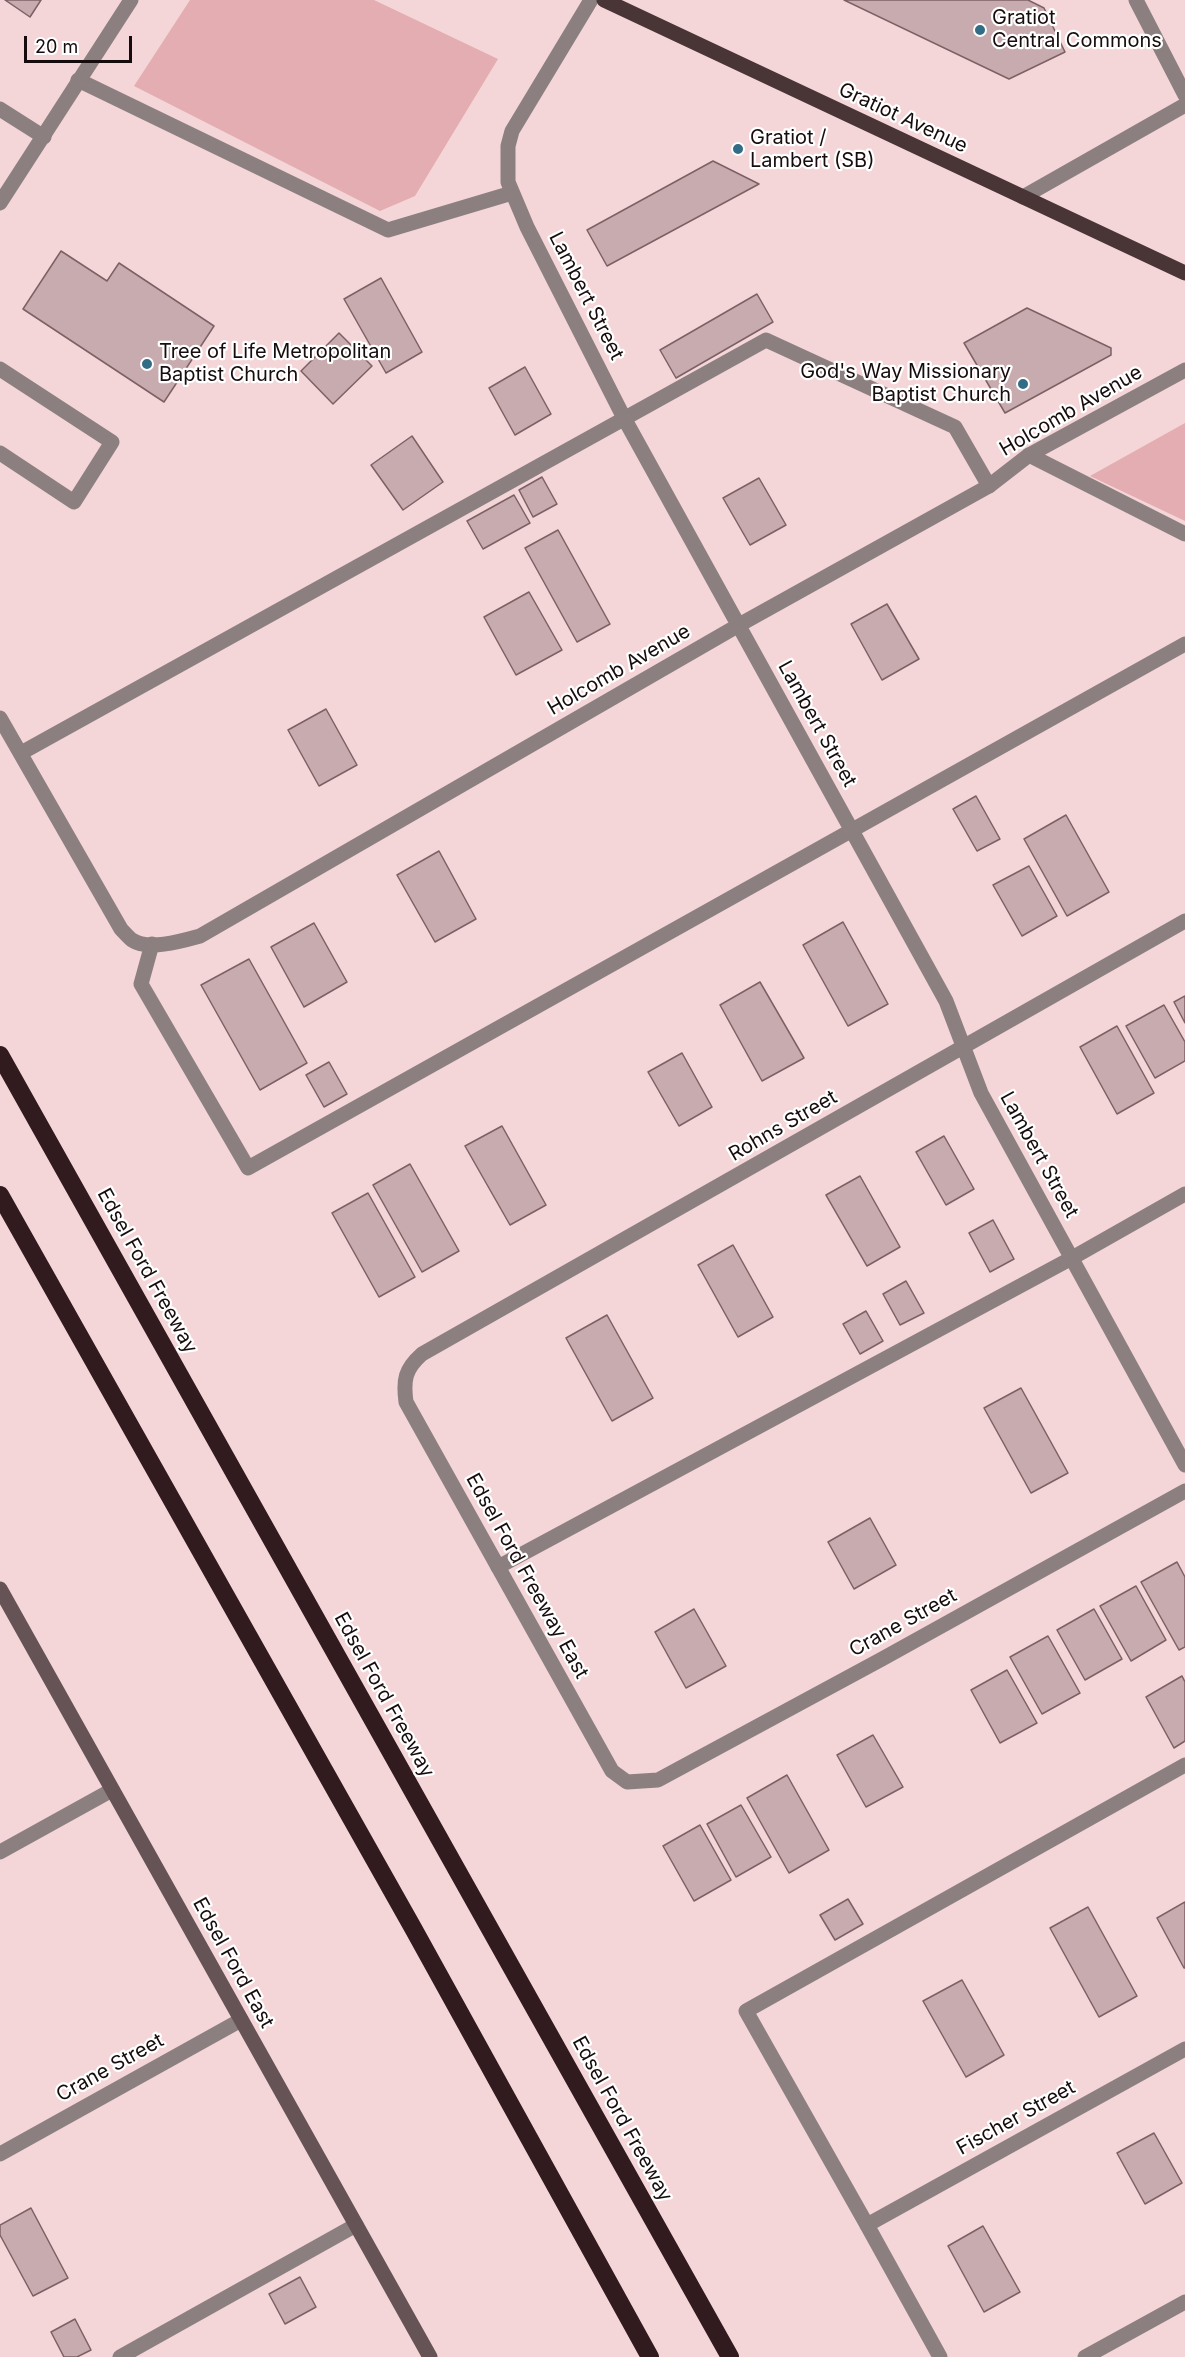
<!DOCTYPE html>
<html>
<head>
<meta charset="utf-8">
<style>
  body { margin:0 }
  #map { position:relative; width:1185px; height:2357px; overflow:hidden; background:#f5d6d8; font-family:Inter,sans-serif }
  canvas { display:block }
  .scale { position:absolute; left:24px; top:36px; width:108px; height:27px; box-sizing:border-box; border:3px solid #160c0d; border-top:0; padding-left:8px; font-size:18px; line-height:21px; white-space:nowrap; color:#160c0d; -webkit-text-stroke:4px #fff; paint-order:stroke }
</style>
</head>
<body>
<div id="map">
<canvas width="1185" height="2357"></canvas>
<div class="scale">20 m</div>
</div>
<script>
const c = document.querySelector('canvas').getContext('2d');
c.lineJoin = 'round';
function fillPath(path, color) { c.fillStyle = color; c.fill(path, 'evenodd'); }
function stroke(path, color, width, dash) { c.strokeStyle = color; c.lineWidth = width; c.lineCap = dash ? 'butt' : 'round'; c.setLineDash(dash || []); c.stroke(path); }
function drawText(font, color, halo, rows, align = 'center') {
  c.font = font + ' Inter,sans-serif'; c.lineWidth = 4.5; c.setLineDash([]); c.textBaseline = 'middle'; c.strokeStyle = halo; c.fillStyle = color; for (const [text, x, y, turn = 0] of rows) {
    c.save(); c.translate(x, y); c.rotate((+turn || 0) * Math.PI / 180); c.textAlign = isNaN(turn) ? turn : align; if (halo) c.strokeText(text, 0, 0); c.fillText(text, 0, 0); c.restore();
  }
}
fillPath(new Path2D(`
  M190,0h184l124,59 -83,137 -35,15 -246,-125z
  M1185,423v98l-95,-45z`), '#e3adb2');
const building = new Path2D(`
  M5,0h36l-11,17z
  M844,0h184l16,8 21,44 -56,27z
  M713,161l46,23 -152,82 -20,-36z
  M61,251l46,30 12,-18 95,63 -50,76 -141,-93z
  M381,278l41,74 -36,21 -42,-74z
  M757,294l16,28 -97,56 -16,-28z
  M1027,308l84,40v7l-106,58 -41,-70z
  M339,333l33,33 -39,38 -32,-33z
  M525,367l26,47 -36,21 -26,-47z
  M412,436l31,46 -40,28 -32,-45z
  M542,477l15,27 -24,13 -14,-27z
  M759,478l27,47 -36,20 -27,-47z
  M514,495l16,28 -47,26 -16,-28z
  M558,530l52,94 -33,18 -52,-94z
  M529,592l33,58 -46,25 -32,-58z
  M887,604l32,55 -37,21 -31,-56z
  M326,709l31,56 -38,21 -31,-56z
  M976,796l24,43 -23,12 -24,-42z
  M1066,815l43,77 -42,24 -43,-77z
  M439,851l37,68 -41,23 -38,-67z
  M1029,866l28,50 -35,20 -29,-51z
  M843,922l45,82 -40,22 -45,-81z
  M314,923l33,59 -43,25 -33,-60z
  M249,959l58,104 -47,27 -59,-105z
  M760,982l44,76 -42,23 -42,-76z
  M1185,996v27l-11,-21z
  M1164,1005l21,37v19l-30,17 -29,-52z
  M1117,1026l37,67 -37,21 -37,-67z
  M682,1053l30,54 -33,19 -31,-54z
  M329,1062l18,32 -23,13 -18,-32z
  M502,1126l44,79 -36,20 -45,-79z
  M944,1136l30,53 -28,16 -30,-53z
  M410,1164l49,87 -37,21 -49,-87z
  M860,1176l40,71 -33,19 -41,-71z
  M368,1193l47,84 -36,20 -47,-84z
  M993,1220l21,39 -24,13 -21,-39z
  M733,1245l40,72 -35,20 -40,-72z
  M906,1281l18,32 -24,12 -17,-31z
  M866,1311l17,30 -23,13 -17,-30z
  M607,1315l46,83 -41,23 -46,-83z
  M1021,1388l47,85 -37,20 -47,-85z
  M870,1518l26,47 -42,24 -26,-47z
  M1177,1562l8,15v70l-6,3 -38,-68z
  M1136,1586l30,54 -35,21 -31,-55z
  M694,1609l32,57 -40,22 -31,-56z
  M1094,1609l28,50 -37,21 -28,-50z
  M1048,1636l32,57 -38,21 -32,-57z
  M1007,1670l30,53 -37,20 -29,-53z
  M1182,1676l3,6v59l-11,7 -28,-51z
  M873,1735l30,52 -37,20 -29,-52z
  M787,1775l42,75 -40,23 -42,-75z
  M741,1805l30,52 -35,20 -29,-53z
  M700,1825l31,55 -37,21 -31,-55z
  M848,1899l15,25 -28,16 -15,-25z
  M1185,1902v66h-1l-27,-50z
  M1088,1907l49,89 -38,21 -49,-89z
  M962,1980l42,75 -38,22 -43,-76z
  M1154,2133l28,50 -37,21 -28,-51z
  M31,2208l37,70 -35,18 -33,-61v-10z
  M983,2226l37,66 -36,20 -36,-66z
  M300,2277l16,30 -31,17 -16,-30z
  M75,2319l16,31 -14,7h-13l-13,-25z`);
fillPath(building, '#c8abae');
stroke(building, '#7c6164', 1.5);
stroke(new Path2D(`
  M1136,0l49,95
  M78,80l310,150 124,-37
  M0,109l44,28
  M0,369l112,73 -38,60 -74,-49
  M1029,455l156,79
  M21,753l745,-413 189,87 34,59
  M152,944l-11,40 107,184 937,-524
  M498,1567l574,-309 113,-64
  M0,1852l112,-62
  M867,2225l-121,-214 439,-246
  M120,2357l236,-132
  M1085,2357l100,-55`), '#8c7f80', 15);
stroke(new Path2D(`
  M591,0l-79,131 -4,15v36l19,45 97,191 322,583 35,92 204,372
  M1023,197l162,-92
  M0,203l131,-203
  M0,718l121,211c3,3 7,8 11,11 16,11 50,1 68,-4l539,-311 250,-139 40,-31 156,-85
  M1185,921l-763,433c-17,15 -19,26 -16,48l206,369 15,11 31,-2 224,-121 303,-168
  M0,2154l241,-134
  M940,2357l-73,-132 318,-176`), '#8c7f80', 15);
stroke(new Path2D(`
  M0,1589l430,768`), '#655355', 15);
stroke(new Path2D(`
  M604,0l581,273`), '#493436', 15);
stroke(new Path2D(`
  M0,1055l730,1302
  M0,1195l413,733 237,429`), '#311b1e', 18);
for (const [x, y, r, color] of [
  [980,30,6,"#326c85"],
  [738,149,6,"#326c85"],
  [147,364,6,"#326c85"],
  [1023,384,6,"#326c85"]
]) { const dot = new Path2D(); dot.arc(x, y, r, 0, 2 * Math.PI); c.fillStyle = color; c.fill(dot); stroke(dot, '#fff', 2); }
drawText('20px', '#160c0d', '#fff', [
  ["Gratiot",992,18],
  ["Central Commons",992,41],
  ["Gratiot /",750,138],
  ["Lambert (SB)",750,161],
  ["Tree of Life Metropolitan",159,352],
  ["Baptist Church",159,375],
  ["God's Way Missionary",1011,372,"right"],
  ["Baptist Church",1011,395,"right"]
], 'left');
drawText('20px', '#160c0d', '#fff', [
  ["Gratiot Avenue",903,118,25],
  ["Lambert Street",586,296,63],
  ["Holcomb Avenue",1071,411,-30],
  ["Holcomb Avenue",619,670,-30],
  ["Lambert Street",817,724,61],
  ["Rohns Street",783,1126,-30],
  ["Lambert Street",1039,1155,61],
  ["Edsel Ford Freeway",147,1271,61],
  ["Edsel Ford Freeway East",527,1576,61],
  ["Crane Street",903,1623,-29],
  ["Edsel Ford Freeway",384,1695,61],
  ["Edsel Ford East",233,1963,61],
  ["Crane Street",110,2068,-29],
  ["Fischer Street",1016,2118,-29],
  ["Edsel Ford Freeway",622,2119,61]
]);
</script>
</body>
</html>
